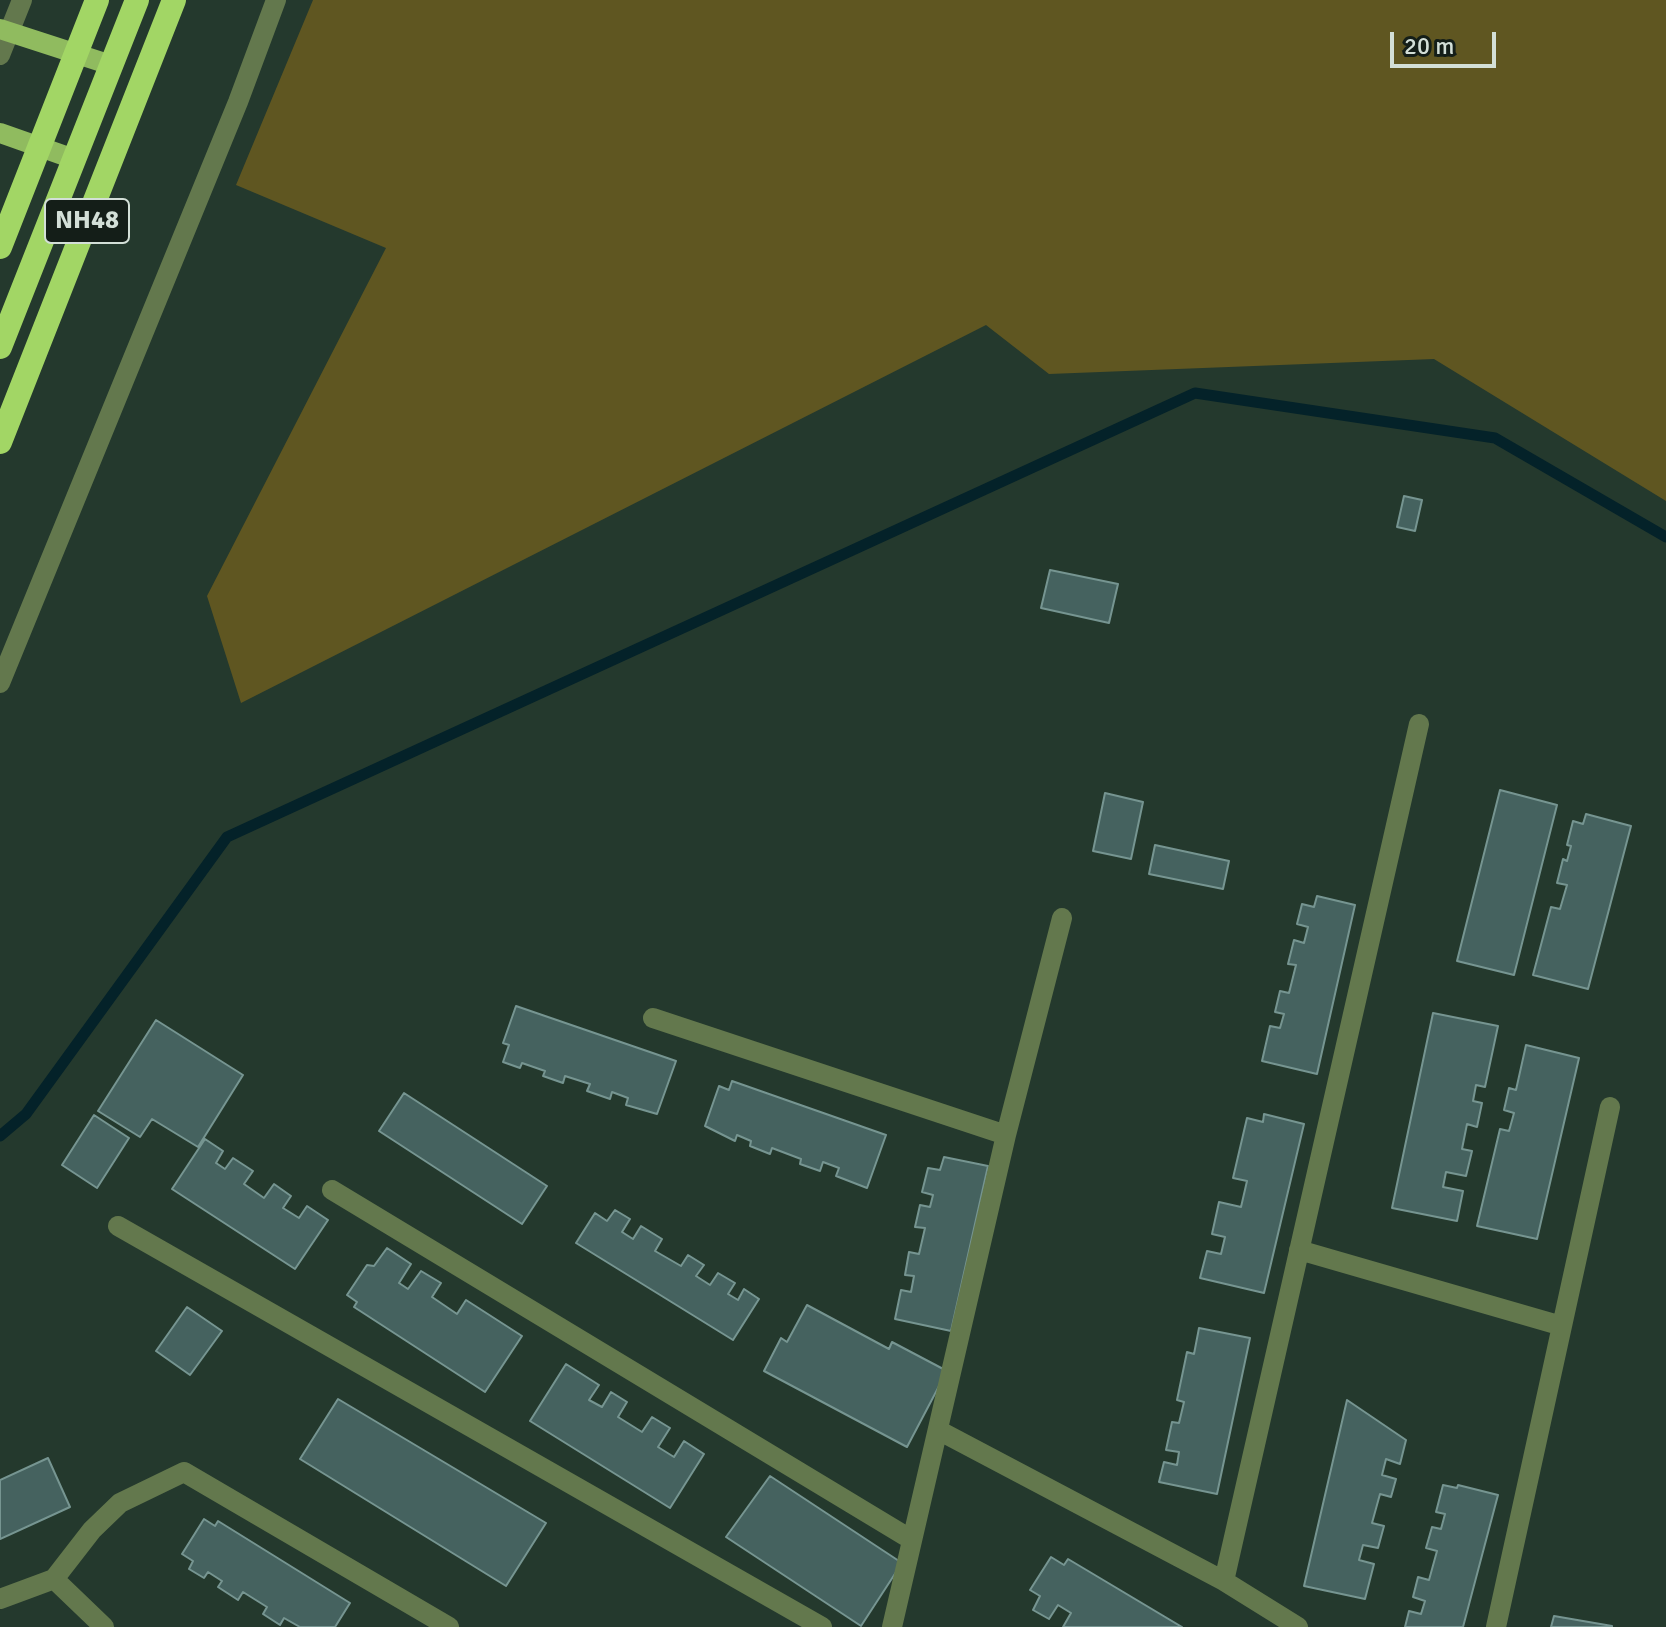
<!DOCTYPE html>
<html>
<head>
<meta charset="utf-8">
<style>
  body { margin:0 }
  #map { position:relative; width:1666px; height:1627px; overflow:hidden; background:#24392d; font-family:Signika,sans-serif }
  canvas { display:block }
  .scale { position:absolute; left:1390px; top:32px; width:106px; height:36px; box-sizing:border-box; border:4px solid #d3dfd7; border-top:0; padding-left:10px; font-size:24px; line-height:28px; white-space:nowrap; color:#d3dfd7; -webkit-text-stroke:6px #141e18; paint-order:stroke }
</style>
</head>
<body>
<div id="map">
<canvas width="1666" height="1627"></canvas>
<div class="scale">20 m</div>
</div>
<script>
const c = document.querySelector('canvas').getContext('2d');
c.lineJoin = 'round';
function fillPath(path, color) { c.fillStyle = color; c.fill(path, 'evenodd'); }
function stroke(path, color, width, dash) { c.strokeStyle = color; c.lineWidth = width; c.lineCap = dash ? 'butt' : 'round'; c.setLineDash(dash || []); c.stroke(path); }
function drawText(font, color, halo, rows, align = 'center') {
  c.font = font + ' Signika,sans-serif'; c.lineWidth = 7; c.setLineDash([]); c.textBaseline = 'middle'; c.strokeStyle = halo; c.fillStyle = color; for (const [text, x, y, turn = 0] of rows) {
    c.save(); c.translate(x, y); c.rotate((+turn || 0) * Math.PI / 180); c.textAlign = isNaN(turn) ? turn : align; if (halo) c.strokeText(text, 0, 0); c.fillText(text, 0, 0); c.restore();
  }
}
fillPath(new Path2D(`
  M313,0h1353v501l-232,-142 -385,15 -63,-49 -745,378 -34,-107 179,-348 -150,-63z`), '#5f5621');
stroke(new Path2D(`
  M0,1136l26,-22 201,-277 968,-444 300,45 171,99`), '#042229', 11);
const building = new Path2D(`
  M1404,496l18,4 -7,31 -18,-4z
  M1050,570l68,14 -9,39 -68,-15z
  M1500,790l57,15 -43,170 -57,-14z
  M1105,793l38,9 -12,57 -38,-8z
  M1586,814l45,12 -43,163 -55,-14 18,-68 9,2 7,-24 -10,-2 6,-24 4,2 4,-15 -4,-1 6,-24 10,3z
  M1155,845l74,16 -6,28 -74,-15z
  M1317,896l38,9 -38,169 -55,-13 8,-35 10,2 4,-14 -9,-2 5,-21 9,2 7,-28 -8,-1 6,-24 10,3 4,-16 -11,-3 5,-20 12,3z
  M516,1006l160,55 -19,53 -31,-9 2,-7 -16,-6 -2,7 -23,-8 3,-7 -25,-8 -2,7 -20,-7 2,-5 -23,-8 -2,5 -17,-6 6,-17 -6,-2z
  M1433,1013l65,13 -13,61 -9,-2 -3,16 9,2 -5,24 -10,-3 -5,25 10,2 -6,25 -20,-4 -3,15 20,4 -6,30 -65,-13z
  M156,1020l87,55 -45,72 -46,-28 -12,18 -42,-26z
  M1526,1045l53,13 -42,181 -60,-13 23,-97 9,2 5,-18 -10,-3 5,-22 7,2z
  M732,1081l154,54 -19,53 -31,-12 3,-8 -16,-6 -3,9 -20,-7 1,-5 -29,-11 -2,6 -20,-8 1,-5 -14,-6 -2,6 -30,-15 14,-40 10,4z
  M404,1093l143,93 -25,38 -143,-93z
  M1264,1114l40,10 -40,169 -64,-15 7,-27 14,3 4,-17 -13,-3 7,-32 22,5 6,-26 -14,-3 14,-60 16,4z
  M94,1115l35,23 -32,50 -35,-23z
  M205,1139l18,12 -7,12 9,6 8,-11 20,13 -9,13 20,14 10,-14 17,12 -8,12 16,10 8,-12 21,14 -33,49 -123,-80z
  M944,1157l44,9 -37,165 -56,-12 6,-29 10,2 3,-16 -9,-1 4,-23 10,2 6,-26 -10,-1 5,-22 10,2 3,-12 -11,-3 6,-24 12,2z
  M615,1210l15,9 -8,13 11,7 8,-13 21,13 -7,12 26,15 7,-11 16,10 -8,11 14,9 8,-12 17,10 -7,11 10,6 6,-11 15,10 -26,41 -157,-97 19,-30 12,8z
  M387,1248l24,16 -12,19 9,6 13,-18 20,12 -9,14 25,17 9,-14 56,36 -37,56 -131,-85 3,-5 -10,-7 20,-30 7,1z
  M807,1305l82,44 3,-7 55,29 -40,76 -143,-76 17,-33 6,4z
  M187,1307l35,24 -32,44 -34,-24z
  M1199,1328l51,10 -33,156 -58,-12 5,-20 13,3 2,-13 -13,-2 6,-28 7,1 5,-21 -7,-2 10,-48 7,2z
  M566,1364l33,21 -10,15 13,7 9,-15 16,10 -9,15 24,15 10,-15 18,11 -12,19 16,10 10,-16 20,13 -34,54 -140,-87z
  M338,1399l208,124 -40,63 -206,-127z
  M1347,1400l59,40 -6,24 -14,-5 -4,16 14,4 -5,18 -11,-3 -8,29 12,3 -6,22 -15,-3 -4,15 15,4 -9,35 -61,-13z
  M48,1458l22,49 -70,32v-59z
  M770,1476l132,87 -41,63 -135,-89z
  M1443,1485l14,3 1,-3 40,10 -35,132h-58l4,-16 12,3 4,-13 -12,-4 5,-20 11,3 8,-29 -11,-3 6,-21 9,2 4,-15 -9,-2z
  M204,1519l11,7 3,-5 132,82 -15,24h-35l-16,-9 -4,7 -17,-11 4,-7 -24,-15 -5,8 -20,-13 4,-6 -14,-9 -4,6 -15,-9 4,-8 -11,-7z
  M1051,1557l13,8 4,-6 114,68h-119l8,-14 -13,-8 -9,14 -16,-9 7,-14 -10,-6z
  M1554,1616l58,10v1h-61z`);
fillPath(building, '#45625f');
stroke(building, '#769591', 2);
stroke(new Path2D(`
  M0,55l22,-55
  M0,683l238,-581 38,-102
  M653,1018l353,117
  M332,1190l580,350
  M118,1226l704,401
  M1299,1250l263,76
  M938,1430l286,151 74,46
  M54,1579l38,-49 28,-27 64,-31 265,155
  M1224,1581l195,-857
  M0,1599l54,-20 50,48
  M892,1627l114,-492 56,-217
  M1496,1627l114,-520`), '#63784d', 20);
stroke(new Path2D(`
  M0,29l111,36
  M0,133l74,26`), '#90bb5f', 20);
stroke(new Path2D(`
  M0,347l137,-347
  M0,442l174,-442`), '#a2d665', 24);
stroke(new Path2D(`
  M0,247l97,-247`), '#a2d665', 24);
for (const [x, y, w] of [
  [87,221,84]
]) { const box = new Path2D(); box.roundRect(x - w / 2, y - 22, w, 44, 6); c.fillStyle = '#141e18'; c.fill(box); stroke(box, '#d3dfd7', 2); }
drawText('bold 26px', '#d3dfd7', null, [
  ["NH48",87,221]
]);
</script>
</body>
</html>
